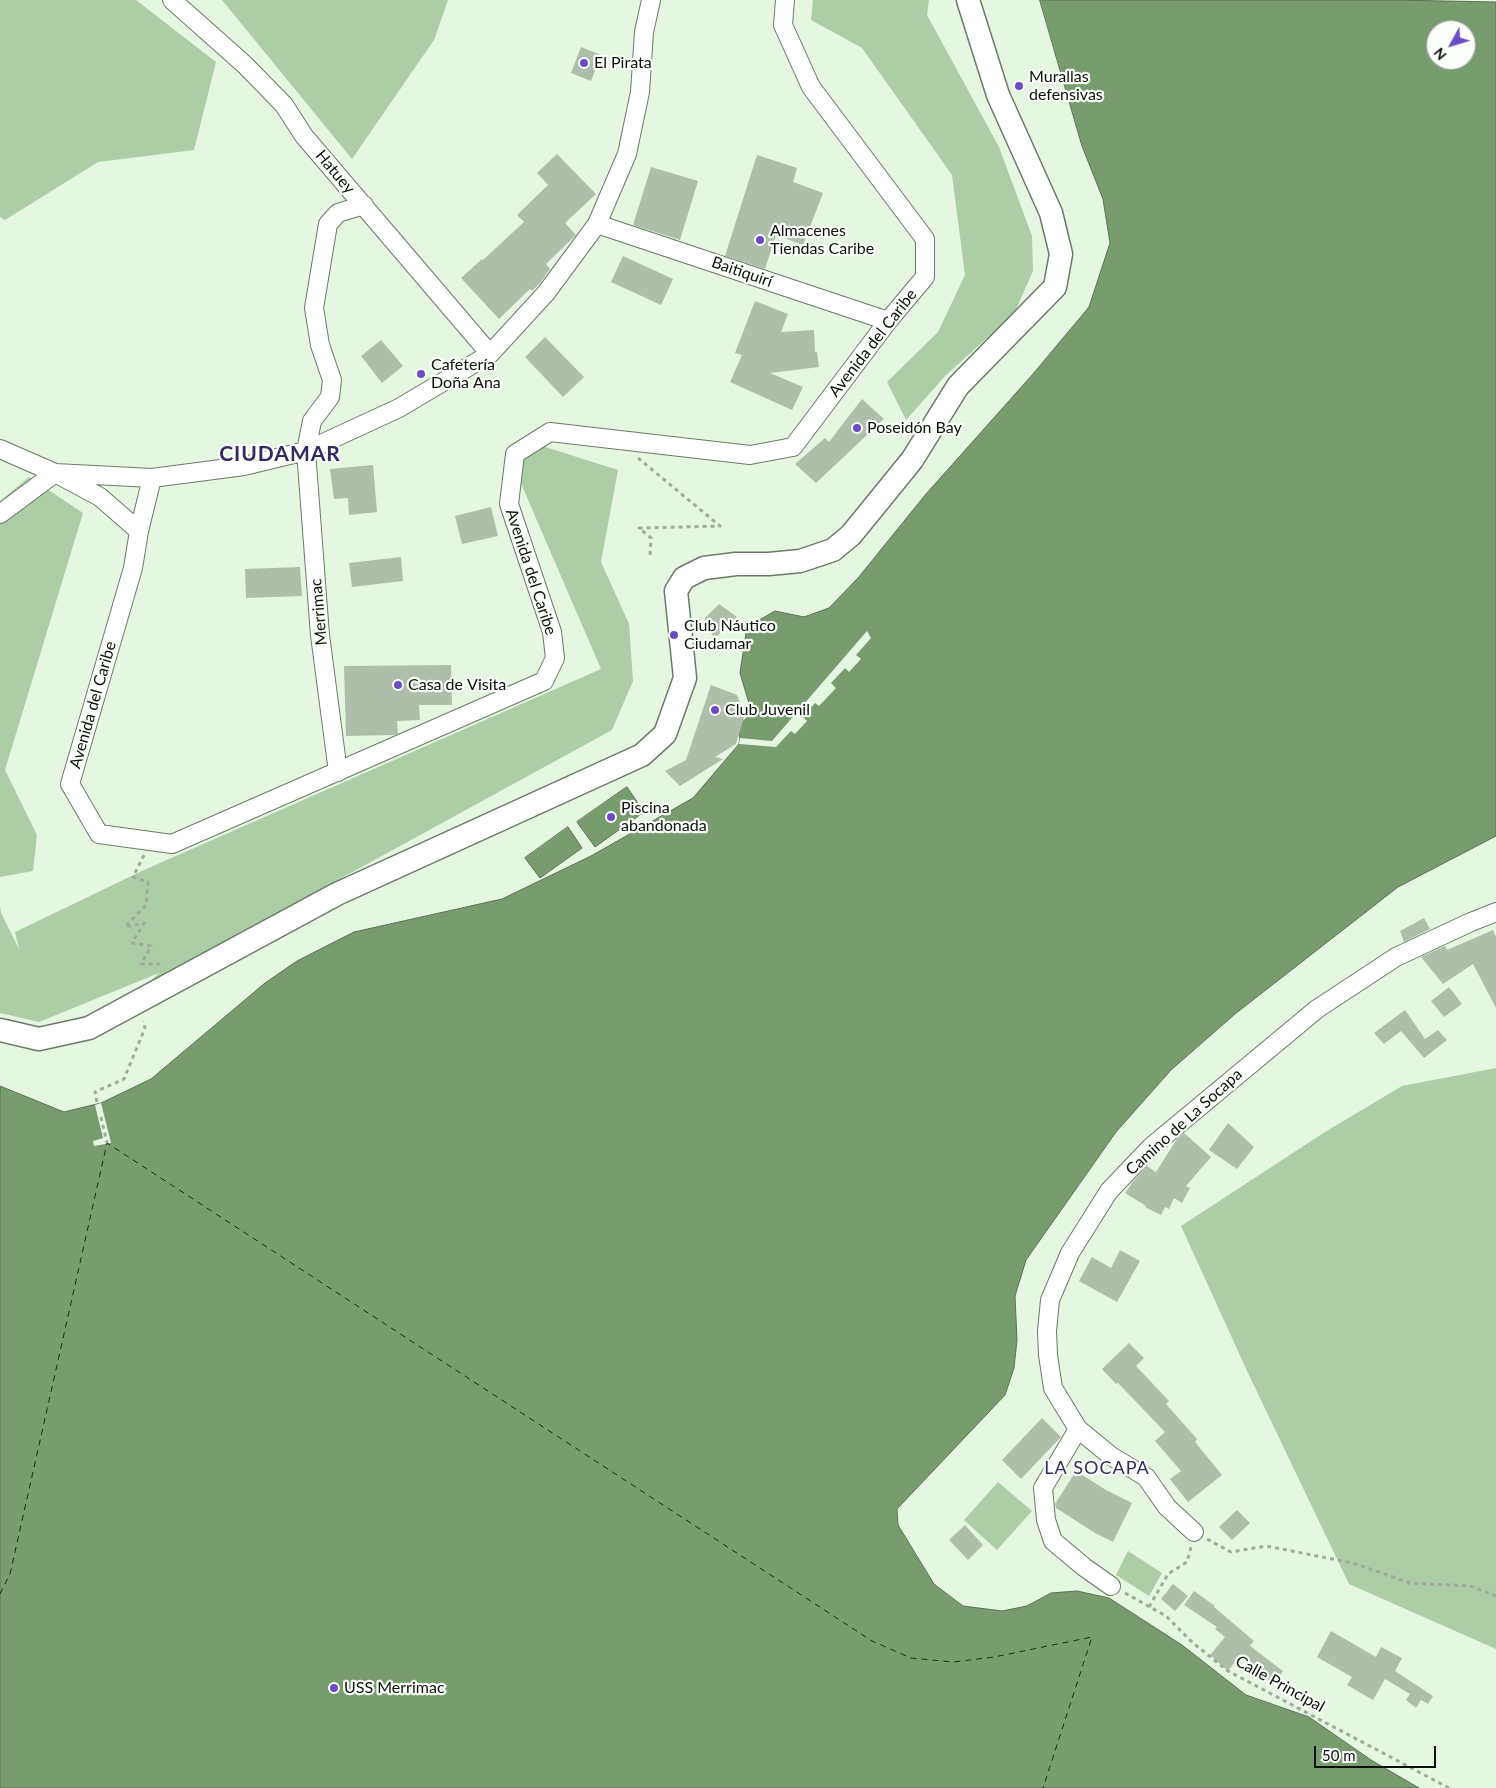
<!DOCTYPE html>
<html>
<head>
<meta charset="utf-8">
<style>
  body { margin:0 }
  #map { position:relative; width:1496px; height:1788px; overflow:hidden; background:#e5f6e1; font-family:Lato,sans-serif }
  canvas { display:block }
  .north { position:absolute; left:1426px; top:20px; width:50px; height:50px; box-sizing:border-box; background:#fbfefa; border:1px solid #9b9f9a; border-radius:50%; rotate:231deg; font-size:14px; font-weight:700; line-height:20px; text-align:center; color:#0c110b }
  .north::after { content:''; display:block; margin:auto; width:18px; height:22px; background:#6b4cc6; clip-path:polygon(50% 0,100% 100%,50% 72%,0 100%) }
  .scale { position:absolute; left:1314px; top:1746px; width:122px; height:22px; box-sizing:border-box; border:2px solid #0c110b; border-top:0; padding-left:6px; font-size:15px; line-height:18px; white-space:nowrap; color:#0c110b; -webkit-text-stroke:4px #fbfefa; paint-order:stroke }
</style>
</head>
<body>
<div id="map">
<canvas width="1496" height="1788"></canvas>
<div class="north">N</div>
<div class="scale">50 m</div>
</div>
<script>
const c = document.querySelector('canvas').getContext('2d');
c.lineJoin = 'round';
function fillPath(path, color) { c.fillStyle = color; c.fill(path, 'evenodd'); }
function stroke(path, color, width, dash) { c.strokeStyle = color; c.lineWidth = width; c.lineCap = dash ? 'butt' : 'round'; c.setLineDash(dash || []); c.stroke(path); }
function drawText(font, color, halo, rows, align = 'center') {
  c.font = font + ' Lato,sans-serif'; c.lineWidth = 4.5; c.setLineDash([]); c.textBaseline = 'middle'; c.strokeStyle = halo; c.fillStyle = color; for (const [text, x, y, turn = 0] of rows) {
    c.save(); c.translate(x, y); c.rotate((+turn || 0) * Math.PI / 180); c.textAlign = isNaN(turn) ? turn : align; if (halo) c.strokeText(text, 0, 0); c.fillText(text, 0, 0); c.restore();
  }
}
fillPath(new Path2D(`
  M0,0h136l80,62 -22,88 -96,12 -93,58 -5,-3z
  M222,0h226l-14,40 -82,119z
  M813,0h116l-2,15 72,132 33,89 1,35 -19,43 -68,61 -40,45 -19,-38 51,-50 27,-57 -13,-100 -90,-127 -51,-28z
  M542,446l76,24 -17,92 28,62 4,57 -21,49 -466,255 13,-12 -120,49 -39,-9v-107l1,7 18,36 -4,-17 129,-62 457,-201 -88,-204z
  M29,477l54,36 -78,257 32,65 -4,36 -33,6v-376z
  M1496,1068v581l-147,-65 -101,-211 -67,-147 144,-94 77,-46z
  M998,1482l34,29 -35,39 -33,-30z
  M1128,1551l34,22 -13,23 -33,-21z`), '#accea4');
const water = new Path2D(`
  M1040,0h353l103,2v834l-98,51 -163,127 -64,56 -55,62 -90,128 -11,36 2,44 -3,28 -9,27 -108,114 1,16 36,59 29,22 39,5 25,-5 24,-13 26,-2 32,7 73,47 64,50 63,22 62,43 48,28h-1419v-702l64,26 37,-9 50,-24 114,-96 32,-22 57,-29 148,-33 89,-43 102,-58 46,-54 1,-6 -3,-11 15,-14 -12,-40 7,-46 28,-16 29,6 25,-9 29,-30 68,-84 107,-120 56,-67 21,-64 -7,-44 -21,-53zM1436,30h30v30h-30z
  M627,787l17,25 -49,35 -18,-25z
  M568,827l14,21 -42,30 -15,-20z`);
fillPath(water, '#779d6f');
stroke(water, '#577351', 1);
fillPath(new Path2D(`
  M867,631l4,7 -15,17 5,4 -12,13 -4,-4 -14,15 5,5 -17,18 -4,-3 -12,14 4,4 -12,13 -4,-3 -15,16 -37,-3 1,-6 32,3z
  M101,1103l10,40 -17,3 -1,-5 10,-3 -8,-33z`), '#e5f6e1');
stroke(new Path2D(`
  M0,1594l10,-20 97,-431 765,498 39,17 42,4 41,-5 98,-20 -49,151`), '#0d3503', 1, [6, 5]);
fillPath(new Path2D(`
  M581,47l20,8 -10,26 -20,-8z
  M557,154l39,40 -31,29 11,12 -30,29 4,5 -10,14 -8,8 -2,-2 -31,30 -38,-41 21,-19 1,1 41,-38 -7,-7 31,-30 -11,-12z
  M757,155l40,13 -4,14 30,11 -20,52 -27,-10 -11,34 -40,-13z
  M651,167l47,14 -18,59 -47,-15z
  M623,256l50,23 -12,26 -50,-23z
  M755,301l33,13 -7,18 33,-2 1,22h2l2,15 -49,6 33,14 -11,23 -62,-28 12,-27 -7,-2z
  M545,337l39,40 -21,20 -38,-40z
  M381,340l22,26 -21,17 -21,-27z
  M862,399l22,20 -68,64 -21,-19 30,-26 4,4z
  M373,465l4,47 -28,3 -1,-17 -14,1 -4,-30z
  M491,507l7,29 -36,8 -7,-28z
  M401,557l2,24 -51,6 -3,-24z
  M300,567l2,29 -56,2 -1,-29z
  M719,604l18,13 -22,21 -10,-12v-8z
  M451,665l1,40h-33l1,15 -23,1 1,13 -4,1 -48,1 -2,-70z
  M711,685l26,10 8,19 -9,30 -21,13 8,2 -43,27 -15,-15 21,-11z
  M1424,918l6,11 -26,13 -4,-11z
  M1493,930l3,7v71l-23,-44 -30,20 -22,-27 24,-11 2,4z
  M1449,987l13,17 -18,13 -13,-16z
  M1405,1010l20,29 13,-9 9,10 -23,18 -23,-27 -17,13 -10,-11z
  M1228,1123l26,24 -17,22 -28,-19z
  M1184,1133l27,24 -25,29 4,2 -8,15 -8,-5 -5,11 -4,-2 -4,8 -16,-8 1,-1 -21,-13 7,-10 15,-17 9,6 21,-33z
  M1120,1250l20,11 -23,41 -38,-21 13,-24 19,11z
  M1129,1343l15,15 -8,8 33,35 -3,3 31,35 -2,3 27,33 -34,27 -18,-23 11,-8 -26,-30 10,-9 -47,-49 -2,1 -14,-15z
  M1042,1418l19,19 -40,42 -19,-19z
  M1076,1471l30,19 26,13 -19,39 -18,-9 -39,-25 -1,-4z
  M1237,1510l13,13 -18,17 -13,-13z
  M965,1525l18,20 -15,15 -19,-20z
  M1173,1584l15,12 -13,15 -14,-12z
  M1194,1591l21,15 -1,1 40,34 -4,5 33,25 -9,13 -35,-27 -11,14 -18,-16 15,-18 -10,-8 2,-2 -33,-22z
  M1331,1631l45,26 5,-10 21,11 -7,13 38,25 -5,8 -7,-4 -5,8 -10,-8 4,-6 -25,-15 -12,21 -26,-15 5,-8 -35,-20z`), '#aebeab');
const minor = new Path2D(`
  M172,0l73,65 39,40 20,31 186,218
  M597,224l291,97
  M0,449l55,24 97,5 92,-12 62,-15 93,-43 91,-54 56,-61 51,-69 30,-70 13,-62 4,-60 7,-32
  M0,514l55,-41 45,24 39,34 -6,37 -63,216 29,50 73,10 372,-163 11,-23 -3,-26 -43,-128 6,-50 35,-22 200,23 43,-8 95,-126 37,-44v-38l-114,-152 -28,-62 2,-25
  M139,531l13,-53
  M338,772l-18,-137 -14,-184 6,-30 18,-24 2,-17 -12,-35 -6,-37 14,-84 10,-11 26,-8
  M1078,1429l33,27 35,21 21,30 27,25
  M1111,1586l-27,-19 -31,-26 -7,-21 -3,-32 35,-59 -25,-41 -5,-33 -1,-24 3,-31 20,-47 39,-62 42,-44 166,-138 79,-52 75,-35 25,-10`);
const major = new Path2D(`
  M0,1030l39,9 50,-11 248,-134 305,-139 23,-21 20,-56 -9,-87 8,-13 20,-10 32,-4h33l31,-3 33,-11 18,-15 61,-75 46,-74 97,-99 6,-33 -10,-41 -53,-118 -30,-95`);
stroke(minor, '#6c7a69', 20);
stroke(major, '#6c7a69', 25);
stroke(new Path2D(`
  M638,458l82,68 -81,2 12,10 -1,17
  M144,855l-11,22 15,5 -2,23 -21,22 19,-4 -12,20 19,3 -10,18h18l-3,5
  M97,1102l-2,-10 29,-13 21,-51 -2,-7
  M101,1117l6,26
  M1207,1539l24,13 35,-6 87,17 57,20 60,3 26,10
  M1125,1593l41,23 27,27 35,28 221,117
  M1149,1607l19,-33 19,-12 4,-15`), '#9eab9b', 3, [4, 4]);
stroke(minor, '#fff', 18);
stroke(major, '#fff', 22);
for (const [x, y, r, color] of [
  [584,63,5,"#6b4cc6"],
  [1019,86,5,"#6b4cc6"],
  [760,240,5,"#6b4cc6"],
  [421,374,5,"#6b4cc6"],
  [857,428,5,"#6b4cc6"],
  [674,635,5,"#6b4cc6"],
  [398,685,5,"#6b4cc6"],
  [715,710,5,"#6b4cc6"],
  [611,817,5,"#6b4cc6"],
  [334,1688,5,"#6b4cc6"]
]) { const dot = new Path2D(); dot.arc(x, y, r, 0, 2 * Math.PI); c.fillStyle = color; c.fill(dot); stroke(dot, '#fbfefa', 2); }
drawText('16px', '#0c110b', '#fbfefa', [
  ["El Pirata",594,63],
  ["Murallas",1029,77],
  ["defensivas",1029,95],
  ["Almacenes",770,231],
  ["Tiendas Caribe",770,249],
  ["Cafetería",431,365],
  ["Doña Ana",431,383],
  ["Poseidón Bay",867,428],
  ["Club Náutico",684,626],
  ["Ciudamar",684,644],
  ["Casa de Visita",408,685],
  ["Club Juvenil",725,710],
  ["Piscina",621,808],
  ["abandonada",621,826],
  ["USS Merrimac",344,1688]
], 'left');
drawText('16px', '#0c110b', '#fbfefa', [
  ["Hatuey",335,172,50],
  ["Baitiquirí",742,272,19],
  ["Avenida del Caribe",873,343,-52],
  ["Avenida del Caribe",531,572,72],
  ["Merrimac",319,612,-95],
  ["Avenida del Caribe",93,705,-74],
  ["Camino de La Socapa",1184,1122,-42],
  ["Calle Principal",1280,1684,29]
]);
c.letterSpacing = '1px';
drawText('18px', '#352863', '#fbfefa', [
  ["LA SOCAPA",1097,1468]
]);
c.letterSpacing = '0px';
c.letterSpacing = '1px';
drawText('bold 21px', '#352863', '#fbfefa', [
  ["CIUDAMAR",280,454]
]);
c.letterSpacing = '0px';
</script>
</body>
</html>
